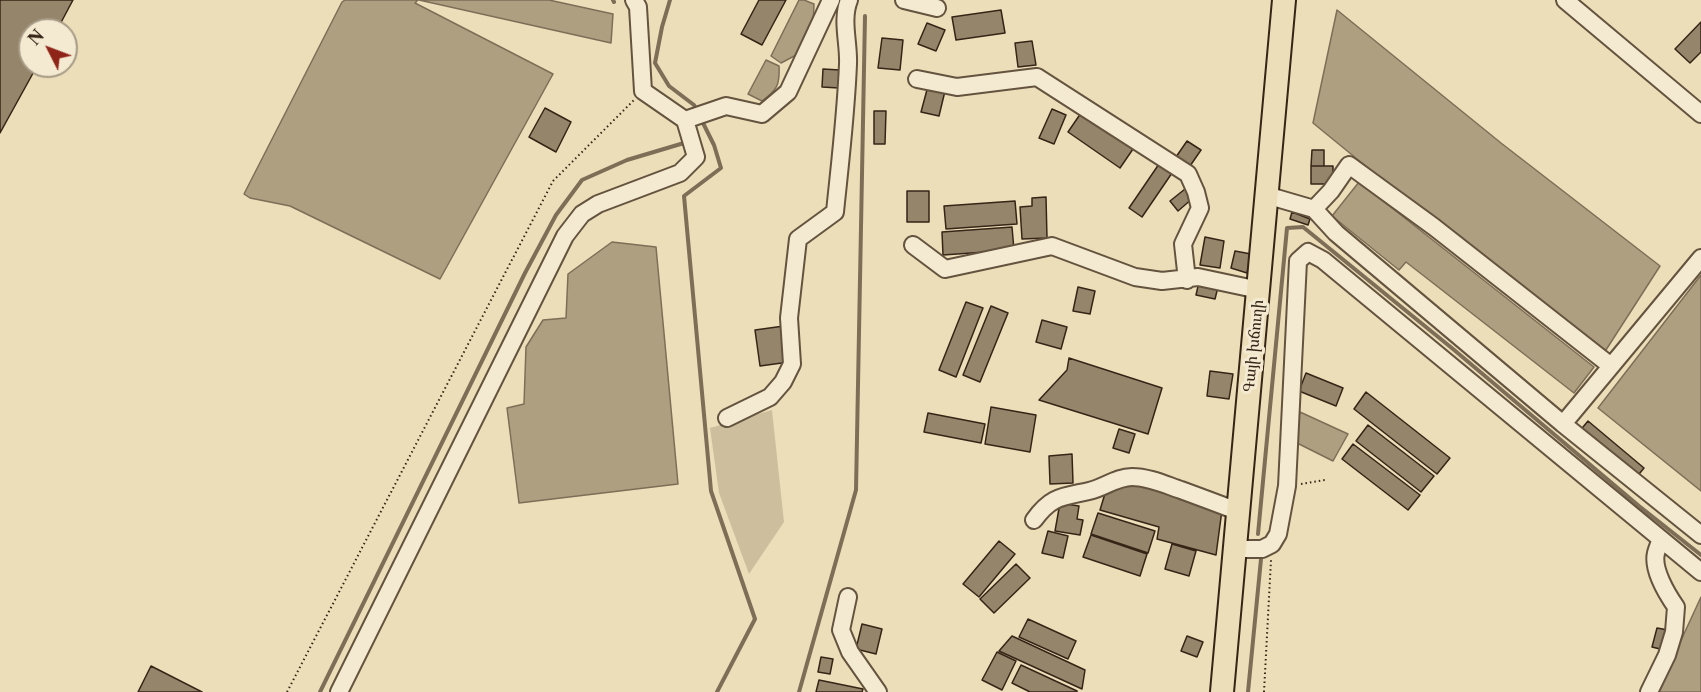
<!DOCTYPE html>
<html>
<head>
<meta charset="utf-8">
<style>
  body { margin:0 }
  #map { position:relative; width:1701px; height:692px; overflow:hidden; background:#ecdeb8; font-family:"Libre Caslon Text",serif }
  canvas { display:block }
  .north { position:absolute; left:18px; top:18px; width:60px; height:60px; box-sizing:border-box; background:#f3ead1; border:2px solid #a79b87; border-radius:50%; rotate:312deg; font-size:16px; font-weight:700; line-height:24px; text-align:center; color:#362517 }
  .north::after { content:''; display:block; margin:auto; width:21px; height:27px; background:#8f2418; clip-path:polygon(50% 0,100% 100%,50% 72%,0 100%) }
</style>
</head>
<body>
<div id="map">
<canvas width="1701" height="692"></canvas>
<div class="north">N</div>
</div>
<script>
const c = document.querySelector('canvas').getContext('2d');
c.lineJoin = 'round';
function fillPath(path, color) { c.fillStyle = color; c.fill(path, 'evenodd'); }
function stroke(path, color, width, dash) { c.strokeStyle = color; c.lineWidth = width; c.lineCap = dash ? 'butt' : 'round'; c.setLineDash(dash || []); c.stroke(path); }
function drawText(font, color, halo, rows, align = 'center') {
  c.font = font + ' "Libre Caslon Text","Noto Serif Armenian",serif'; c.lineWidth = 6; c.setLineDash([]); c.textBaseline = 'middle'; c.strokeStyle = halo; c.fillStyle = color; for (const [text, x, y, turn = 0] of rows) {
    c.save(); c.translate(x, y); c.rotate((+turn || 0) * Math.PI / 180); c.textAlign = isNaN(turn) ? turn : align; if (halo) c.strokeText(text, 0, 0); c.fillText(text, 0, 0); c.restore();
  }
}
fillPath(new Path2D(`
  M772,410l12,112 -35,52 -30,-81 -9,-65z`), '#cdbf9d');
const water = new Path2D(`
  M345,0h73l-3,3 138,71 -113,205 -150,-73 -40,-8 -6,-4 98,-192z
  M419,0h130l64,14 -2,29z
  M799,0h5l10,4 -1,23 -15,27 -17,9 -10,-7z
  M1337,10l164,133 159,123 -56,87 -170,-131 -121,-99z
  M766,60l13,6c1,19 -2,24 -17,35l-14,-7z
  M1359,182l235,185 -20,26 -168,-131 -7,8 -67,-54z
  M612,242l44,5 22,237 -159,19 -12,-95 17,-4 2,-57 17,-27 23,-2 2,-44z
  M1701,275v216l-103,-83z
  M1300,412l48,22 -15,27 -40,-20z
  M1701,597v95h-41l-2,-2z`);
fillPath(water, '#ae9f81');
stroke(water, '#7e6e57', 1.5);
stroke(new Path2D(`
  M613,0l1,2
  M670,0l-8,27 -7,36 14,23 25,19 4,7
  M701,119l13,26 7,23 -37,28 27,295 44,128 -38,73
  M1258,534l29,-306 16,-1 150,122 186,157 62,49
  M320,692l205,-419 31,-58 26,-35 45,-20 57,-17
  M799,692l57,-202 9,-474
  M1248,692l13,-133`), '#7e6e57', 4);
const building = new Path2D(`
  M0,0h73l-16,30h-27v36h7l-37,67z
  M759,0h27l-24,45 -21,-11z
  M1001,10l4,23 -49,7 -4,-23z
  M1701,22v30l-11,11 -15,-14z
  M927,23l18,7 -9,21 -18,-7z
  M882,38l21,2 -3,30 -22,-2z
  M1032,41l4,24 -18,2 -3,-24z
  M823,69l17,1 -1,18 -17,-1z
  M928,86l17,5 -6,25 -18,-4z
  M545,108l26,14 -15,30 -27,-15z
  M1052,109l14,6 -12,29 -15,-6z
  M874,111h12l-1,33h-11z
  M1081,113l52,36 -13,19 -52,-36z
  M1187,141l14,9 -11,16 -14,-9z
  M1312,150h12v16h-13z
  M1159,164l13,9 -30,44 -13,-9z
  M1311,166h22v18h-22z
  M1185,189l8,9 -15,13 -8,-10z
  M907,191h22v31h-22z
  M1046,197l1,41 -25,1 -2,-32 12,-1v-8z
  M1015,201l2,23 -71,5 -2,-23z
  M1292,212l18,7 -2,6 -18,-6z
  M1012,227l2,23 -71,5 -1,-23z
  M1205,237l19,4 -4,27 -20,-3z
  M1235,251l16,3 -4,19 -16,-5z
  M1199,282l19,5 -3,12 -19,-4z
  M1078,287l17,4 -5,23 -17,-3z
  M966,302l17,6 -27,69 -17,-7z
  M991,306l17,7 -28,69 -17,-7z
  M1042,320l25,7 -6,22 -25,-7z
  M784,326l5,36 -29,4 -5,-36z
  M1069,358l93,30 -14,46 -109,-34 28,-30z
  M1210,371l23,3 -4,25 -22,-3z
  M1306,373l37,15 -7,18 -37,-15z
  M1366,392l84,66 -13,16 -83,-65z
  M991,407l45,8 -6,37 -45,-8z
  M928,413l57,11 -4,19 -57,-11z
  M1588,421l56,47 -9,11 -57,-46z
  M1368,425l66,51 -13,16 -65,-51z
  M1119,429l16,5 -6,19 -16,-5z
  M1353,444l67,51 -12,15 -66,-51z
  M1072,454l1,29 -23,1 -1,-28z
  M1136,479l86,31 -6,45 -59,-16 2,-12 -59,-17 7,-23z
  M1060,503l19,3 -2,13 6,1 -3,15 -25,-4z
  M1098,513l57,18 -7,22 -57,-19z
  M1048,531l20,5 -5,22 -21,-5z
  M1091,535l56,19 -7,22 -57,-19z
  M999,541l16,13 -36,43 -16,-13z
  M1172,544l24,7 -7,25 -24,-7z
  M1016,564l14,14 -36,35 -14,-14z
  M1028,619l48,22 -8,18 -49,-22z
  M862,624l20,5 -6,25 -20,-5z
  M1657,628l11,2 -4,20 -12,-3z
  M1012,636l73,34 -3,19 -83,-38z
  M1187,636l16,6 -6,15 -16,-6z
  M997,652l19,9 -14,29 -20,-10z
  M821,657l12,2 -3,15 -12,-2z
  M1021,665l56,26v1h-47l-18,-9z
  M151,666l51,26h-64z
  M819,680l44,9 -1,3h-46z`);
fillPath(building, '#95856b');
stroke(building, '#362517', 1.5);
const minor = new Path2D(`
  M904,0l33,8
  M1565,0l136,114
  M917,79l40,8 80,-10 151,97 8,18 4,16 -17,36 4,36
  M685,120l41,-14 36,8 26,-22 43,-92
  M1266,195l48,14 22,24 227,191 138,111
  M1314,209l17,-18 18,-26 85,62 177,139
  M913,245l32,24 107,-23 83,31 27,4 36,-4 61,13
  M727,418l43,-21 13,-15 9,-18 -3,-46 9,-79 37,-27c5,-49 11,-98 13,-148 1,-21 -7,-44 1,-64
  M1563,424l138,-166
  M1034,520c17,-24 28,-23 55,-29 15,-3 27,-14 43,-14 17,0 34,8 49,13 19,7 38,14 56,21
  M1234,549h28l10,-5 6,-10 9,-48 11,-225 10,-9 15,8 378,312
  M848,597l-7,33 9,22 28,40
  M339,692l226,-456 17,-22 16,-10 82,-31 16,-16 -11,-37 -42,-29 -5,-84 -4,-7
  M1649,692l18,-37 7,-23 2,-25c-9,-13 -24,-38 -20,-54 1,-4 3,-9 5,-14`);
const major = new Path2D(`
  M1222,692l62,-692`);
stroke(minor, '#64533f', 20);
stroke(major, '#362517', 26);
stroke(new Path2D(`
  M1301,484l24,-4
  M287,692l266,-511 81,-81
  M1264,692l7,-132`), '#362517', 2, [1.5, 3]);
stroke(minor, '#f3ead1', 16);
stroke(major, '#ecdeb8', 22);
drawText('15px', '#362517', '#f3ead1', [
  ["Գայի խճուղի",1254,346,-84]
]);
</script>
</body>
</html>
